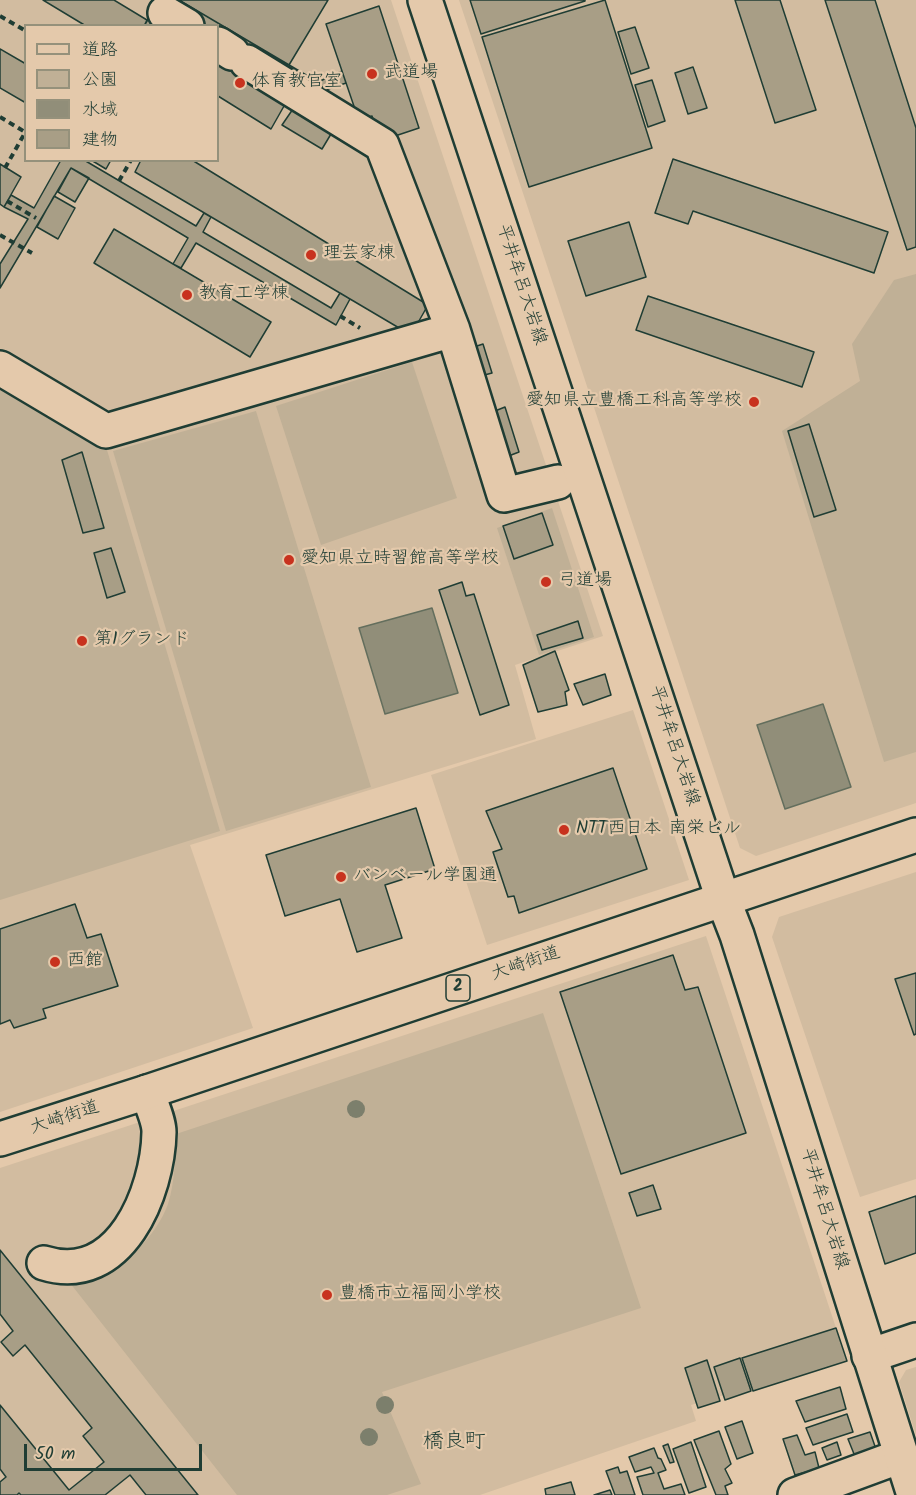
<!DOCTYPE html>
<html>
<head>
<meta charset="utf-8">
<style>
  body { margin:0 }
  #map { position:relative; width:916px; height:1495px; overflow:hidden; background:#e4c9ab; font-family:Kalam,"Klee One",sans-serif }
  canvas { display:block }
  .legend { position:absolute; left:24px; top:24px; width:195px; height:138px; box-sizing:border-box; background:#e4c9ab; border:2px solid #95917b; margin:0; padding:8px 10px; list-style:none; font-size:18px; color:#1f3d34 }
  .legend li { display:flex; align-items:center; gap:12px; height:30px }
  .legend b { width:30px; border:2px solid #95917b }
  .scale { position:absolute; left:24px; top:1444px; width:178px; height:27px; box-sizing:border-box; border:3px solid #1f3d34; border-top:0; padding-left:8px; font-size:18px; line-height:21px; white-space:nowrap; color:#1f3d34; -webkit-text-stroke:4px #e4c9ab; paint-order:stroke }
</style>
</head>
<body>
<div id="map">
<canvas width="916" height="1495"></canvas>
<ul class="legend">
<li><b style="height:8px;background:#e4c9ab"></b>道路</li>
<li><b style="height:16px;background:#c0b096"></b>公園</li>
<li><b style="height:16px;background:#918e79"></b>水域</li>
<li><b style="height:16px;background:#a89e86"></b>建物</li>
</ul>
<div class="scale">50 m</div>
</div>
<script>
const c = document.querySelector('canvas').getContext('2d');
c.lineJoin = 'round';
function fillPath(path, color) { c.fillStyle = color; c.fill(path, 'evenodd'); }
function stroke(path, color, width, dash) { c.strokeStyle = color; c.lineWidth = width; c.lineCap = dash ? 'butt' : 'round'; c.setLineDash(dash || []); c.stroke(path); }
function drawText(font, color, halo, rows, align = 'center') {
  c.font = font + ' Kalam,"Klee One",sans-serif'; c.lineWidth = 4.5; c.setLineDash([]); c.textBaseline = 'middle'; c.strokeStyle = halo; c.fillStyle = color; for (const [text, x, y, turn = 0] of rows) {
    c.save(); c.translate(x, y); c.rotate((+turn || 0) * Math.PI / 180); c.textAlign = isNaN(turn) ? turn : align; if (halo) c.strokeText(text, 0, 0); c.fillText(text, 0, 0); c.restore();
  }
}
fillPath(new Path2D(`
  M0,0h391l212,636 -88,29 21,74 -346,106 63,183 -253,84zM26,26h192v134h-192z
  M459,0h457v803l-160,53 -16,-8z
  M633,710l56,170 -202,65 -56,-170z
  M916,872v307l-56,18 -88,-260 7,-20z
  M706,936l140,422 -155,47 5,16 -216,74h-480v-327z
  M916,1367v68l-17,-53 7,-12z`), '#d2bca0');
fillPath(new Path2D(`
  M916,274v478l-32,10 -102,-331 78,-50 -8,-37 42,-64z
  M412,362l45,136 -136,47 -45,-139z
  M0,389l107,61 113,381 -220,69z
  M256,411l115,376 -145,44 -113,-380z
  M552,508l42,129 -55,18 -42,-127z
  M543,1013l98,295 -259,84 39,92 -34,11h-150l-167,-212c7,-1 16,-2 23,-4 31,-11 64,-44 75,-75 7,-22 7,-47 8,-70z`), '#c0b096');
const water = new Path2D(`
  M432,608l26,85 -73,21 -26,-86z
  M823,704l28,83 -66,22 -28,-84z`);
fillPath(water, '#918e79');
stroke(water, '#636e5d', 1.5);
const building = new Path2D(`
  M43,0h71l33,20 -3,6h-58z
  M160,0h19l139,82 24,-11 4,12 -35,12 -93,-57v-12h-74z
  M179,0h149l-39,65z
  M470,0h115v1l-104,33z
  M605,0l47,148 -123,39 -47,-150z
  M735,0h45l36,110 -41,13z
  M825,0h50l41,128v119l-9,3z
  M379,6l40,122 -39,13 -8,-25 -13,5 -33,-97z
  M635,27l14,41 -18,6 -13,-42z
  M0,49l26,15v39l-26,-15z
  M218,56l70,43 -17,30 -53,-33z
  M693,67l14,41 -19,6 -13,-41z
  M652,80l13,41 -17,6 -13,-42z
  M295,106l39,23 -12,20 -40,-24z
  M673,159l215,73 -14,41 -181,-62 -5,13 -33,-11z
  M61,160h23l112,66 8,-13 7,4 -8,15 128,76 9,-15 10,6 -14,26 -140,-82 -15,25 -8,-4 15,-26 -117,-70 -71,120v-24l28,-45 -24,-12 7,-12 23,13z
  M91,160h20l-5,9z
  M141,160h51l236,145 -17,30 -276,-163z
  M0,164l21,13 -17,30 -4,-3z
  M71,168l18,10 -14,24 -17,-10z
  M54,196l21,12 -17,31 -21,-12z
  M629,222l17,55 -60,19 -18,-55z
  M114,229l157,93 -21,35 -156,-94z
  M648,296l166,56 -12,35 -166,-57z
  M483,344l9,29 -15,4 -9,-28z
  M505,407l14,45 -13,5 -16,-44z
  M809,424l27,86 -22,7 -26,-86z
  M82,452l22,76 -21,5 -21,-73z
  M542,513l11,32 -39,14 -11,-33z
  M111,548l14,44 -18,6 -13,-45z
  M462,582l4,14 8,-2 35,111 -29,10 -41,-125z
  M578,621l5,17 -41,12 -5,-15z
  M555,651l14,39 -4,2 2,13 -29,7 -15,-47z
  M605,674l6,21 -28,10 -9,-21z
  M613,768l34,101 -128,44 -5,-17 -6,1 -15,-45 9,-3 -16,-38z
  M416,808l19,61 -50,16 17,53 -45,14 -17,-53 -55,17 -19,-61z
  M75,904l12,34 14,-4 17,52 -75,23 3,9 -32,10 -4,-8 -10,4v-95z
  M673,955l12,35 13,-3 48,146 -125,41 -61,-182z
  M916,973v61l-2,1 -19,-56z
  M653,1185l8,24 -24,7 -8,-23z
  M916,1196v57l-31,11 -16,-52z
  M0,1250l198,245h-52l-16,-20 -25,20h-84l-2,-2 -2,2h-17v-13l6,-5 -6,-8v-64l69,85 35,-28 -21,-26 9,-8 -67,-83 -12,11 -12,-14 12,-11 -13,-17z
  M836,1328l11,33 -94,30 -11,-33z
  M740,1358l11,33 -26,9 -11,-33z
  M707,1360l13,41 -22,7 -13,-40z
  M840,1387l6,22 -41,13 -9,-21z
  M847,1414l6,18 -40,13 -7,-17z
  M742,1421l11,32 -16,6 -12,-32z
  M719,1431l12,33 -6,5 7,14 -7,3 3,9h-12l-22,-55z
  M870,1432l7,20 -21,7 -8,-20z
  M797,1435l8,20 10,-3 5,20 -10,2v-3l-15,4 -12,-36z
  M691,1442l15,45 -17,6 -16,-44z
  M837,1442l4,13 -14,5 -5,-12z
  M668,1444l6,18 -4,1 -7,-17z
  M654,1448l4,10 3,1 5,11 -8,3 6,16 17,-5 4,11h-42l-6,-18 17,-4 -3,-6 -16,5 -6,-15z
  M618,1467l2,6 7,-2 8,24h-20l-9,-24z
  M571,1482l4,13h-29l-1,-6z
  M610,1490l2,5h-18z`);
fillPath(building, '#a89e86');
stroke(building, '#1f3d34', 1.5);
const minor = new Path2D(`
  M165,13l22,13
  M218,44l14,9
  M247,62l135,83 71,185 51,165 54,-13
  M0,368l106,63 347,-101
  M44,1263c76,24 114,-71 115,-131 0,-12 -8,-28 -12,-40
  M869,1356l47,-16
  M795,1495l106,-39`);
const major = new Path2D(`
  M425,0l298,899 14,36 177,560
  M0,1139l147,-47 769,-257`);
stroke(minor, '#1f3d34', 38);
stroke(major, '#1f3d34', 38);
stroke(new Path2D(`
  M0,16l26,15
  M85,26v-1
  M0,117l25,15
  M5,168l21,-37
  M119,181l12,-21
  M7,201l29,17
  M0,235l32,18
  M340,316l20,12`), '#1f3d34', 4, [6, 4.5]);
stroke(minor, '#e4c9ab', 33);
stroke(major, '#e4c9ab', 33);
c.fillStyle = '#7c7f6c';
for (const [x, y] of [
  [356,1109],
  [385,1405],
  [369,1437]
]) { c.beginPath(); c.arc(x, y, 9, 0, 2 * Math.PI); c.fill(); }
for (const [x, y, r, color] of [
  [372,74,6,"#c8321e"],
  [240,83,6,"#c8321e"],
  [311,255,6,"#c8321e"],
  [187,295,6,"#c8321e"],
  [754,402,6,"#c8321e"],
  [289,560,6,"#c8321e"],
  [546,582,6,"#c8321e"],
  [82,641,6,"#c8321e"],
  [564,830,6,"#c8321e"],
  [341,877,6,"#c8321e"],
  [55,962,6,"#c8321e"],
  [327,1295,6,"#c8321e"]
]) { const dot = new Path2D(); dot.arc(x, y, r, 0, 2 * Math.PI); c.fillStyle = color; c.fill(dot); stroke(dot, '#e4c9ab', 2); }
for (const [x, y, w] of [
  [458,988,24]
]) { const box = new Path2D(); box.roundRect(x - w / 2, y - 13, w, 26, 4.5); c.fillStyle = '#e4c9ab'; c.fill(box); stroke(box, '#1f3d34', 1.5); }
drawText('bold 16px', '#1f3d34', null, [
  ["2",458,988]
]);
drawText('18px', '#1f3d34', '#e4c9ab', [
  ["武道場",384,74],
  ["体育教官室",252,83],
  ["理芸家棟",323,255],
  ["教育工学棟",199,295],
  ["愛知県立豊橋工科高等学校",742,402,"right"],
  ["愛知県立時習館高等学校",301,560],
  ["弓道場",558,582],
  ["第1グランド",94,641],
  ["NTT西日本 南栄ビル",576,830],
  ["バンベール学園通",353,877],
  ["西館",67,962],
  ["豊橋市立福岡小学校",339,1295]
], 'left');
drawText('18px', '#1f3d34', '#e4c9ab', [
  ["平井牟呂大岩線",520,285,72],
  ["平井牟呂大岩線",673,746,72],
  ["大崎街道",526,965,-19],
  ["大崎街道",65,1119,-18],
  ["平井牟呂大岩線",823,1209,73]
]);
drawText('21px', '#1f3d34', '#e4c9ab', [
  ["橋良町",454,1443]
]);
</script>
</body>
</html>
